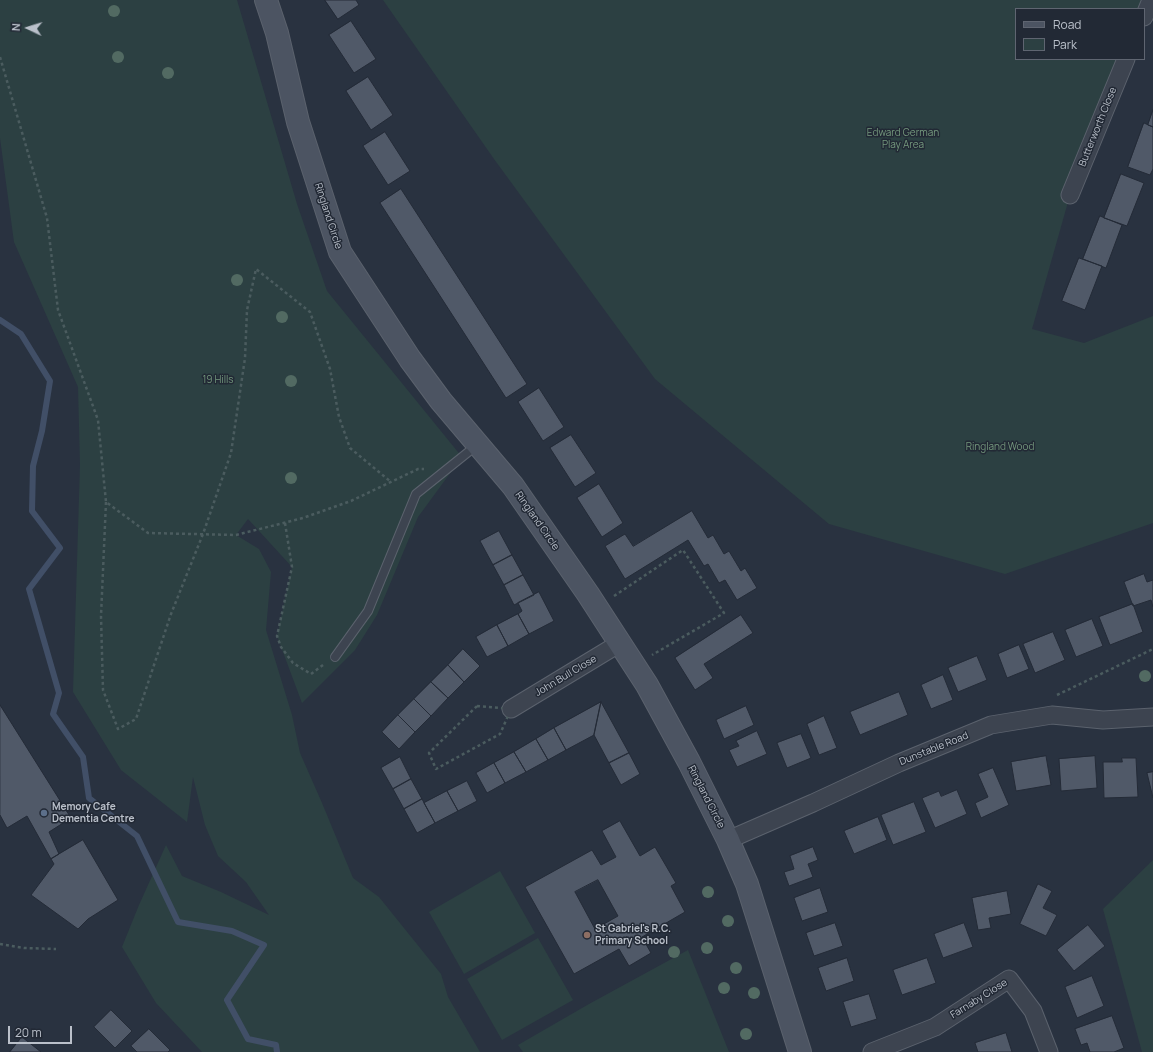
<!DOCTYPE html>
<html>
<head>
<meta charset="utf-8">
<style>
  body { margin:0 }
  #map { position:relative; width:1153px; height:1052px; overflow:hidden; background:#293240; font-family:Manrope,sans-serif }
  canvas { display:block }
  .legend { position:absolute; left:1015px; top:8px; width:130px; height:52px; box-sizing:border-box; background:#222935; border:1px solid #5f6571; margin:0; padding:5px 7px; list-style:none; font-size:12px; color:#bac0ca }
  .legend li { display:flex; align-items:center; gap:8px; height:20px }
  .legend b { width:20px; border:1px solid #5f6571 }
  .north { position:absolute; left:8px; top:8px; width:40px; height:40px; -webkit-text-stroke:3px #222935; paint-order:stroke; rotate:274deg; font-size:11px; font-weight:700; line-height:16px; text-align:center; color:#bac0ca }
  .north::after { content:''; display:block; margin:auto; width:14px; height:18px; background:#bac0ca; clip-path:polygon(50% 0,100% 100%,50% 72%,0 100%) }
  .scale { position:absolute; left:8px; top:1026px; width:64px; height:18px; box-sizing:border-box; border:2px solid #bac0ca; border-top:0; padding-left:5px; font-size:12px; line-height:14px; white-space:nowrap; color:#bac0ca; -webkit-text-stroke:3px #222935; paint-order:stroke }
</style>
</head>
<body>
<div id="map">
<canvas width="1153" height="1052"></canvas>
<ul class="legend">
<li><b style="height:5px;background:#4c5462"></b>Road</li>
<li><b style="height:11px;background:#2c4042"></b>Park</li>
</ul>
<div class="north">N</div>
<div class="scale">20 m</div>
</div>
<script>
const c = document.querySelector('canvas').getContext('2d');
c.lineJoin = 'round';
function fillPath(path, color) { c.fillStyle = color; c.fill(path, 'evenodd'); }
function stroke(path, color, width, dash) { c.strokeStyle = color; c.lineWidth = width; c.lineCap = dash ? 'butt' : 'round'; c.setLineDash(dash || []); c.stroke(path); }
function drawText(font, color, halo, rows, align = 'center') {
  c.font = font + ' Manrope,sans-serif'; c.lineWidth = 3; c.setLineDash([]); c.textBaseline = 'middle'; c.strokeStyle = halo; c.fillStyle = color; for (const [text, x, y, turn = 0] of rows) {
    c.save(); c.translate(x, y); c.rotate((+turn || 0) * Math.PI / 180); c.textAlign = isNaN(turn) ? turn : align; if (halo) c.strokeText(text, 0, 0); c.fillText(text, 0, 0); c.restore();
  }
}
fillPath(new Path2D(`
  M0,0h237l60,204 30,87 135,166 -44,60 -41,98 -22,35 -53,53 -25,-67 15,-69 -44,-48 -12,16 23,14 12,23 -5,58 26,85 8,38 22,50 31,75 26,19 62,77 7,23 32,55h-278l-46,-49 -34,-56 17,-42 27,-60 16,31 39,16 48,23 -23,-33 -28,-26 -13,-31 -12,-48 -6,45 -66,-52 -48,-78 7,-227 -2,-78 -64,-145 -14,-104z
  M383,0h768l-7,9h-128v50h110l-56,136 -38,134 52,14 69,-27v207l-148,51 -176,-50 -174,-145 -161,-220z
  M1153,860v192h-11l-39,-143z
  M500,871l35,62 -71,41 -35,-62z
  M538,938l35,62 -71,40 -35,-61z
  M688,950l41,102h-206l-5,-7 71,-41z`), '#2c4042');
stroke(new Path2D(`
  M0,320l21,14 29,47 -8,50 -9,35 -1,45 28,37 -31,41 30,104 -6,21 30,43 6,41 48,38 41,86 54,9 32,14 -37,55 21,39 28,6 1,7`), '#414f67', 6);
const building = new Path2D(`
  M325,0h31l3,5 -21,14z
  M351,21l25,38 -22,14 -25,-38z
  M368,77l25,38 -22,15 -25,-39z
  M1153,110v17l-5,-2z
  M1144,123l9,4v42l-3,6 -22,-8z
  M385,132l25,39 -22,14 -25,-39z
  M1121,174l23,9 -17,43 -23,-8z
  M401,189l126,195 -21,14 -126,-195z
  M1100,216l22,9 -16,43 -23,-9z
  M1079,258l23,8 -17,44 -23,-9z
  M539,388l25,39 -21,14 -25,-39z
  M571,435l25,38 -21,14 -25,-39z
  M599,484l24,39 -21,14 -25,-39z
  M692,511l16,27 5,-3 11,19 5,-3 12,20 4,-3 12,20 -20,12 -12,-20 -6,3 -11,-19 -4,2 -16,-26 -63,39 -20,-33 20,-12 8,12z
  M499,531l13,24 -19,10 -13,-24z
  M512,555l11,20 -19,10 -11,-20z
  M1144,574l3,8 6,-2v27l-2,-7 -18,6 -9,-24z
  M523,575l11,20 -20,10 -10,-20z
  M539,592l15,29 -25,13 -11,-20 4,-3 -4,-8z
  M1133,604l10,28 -33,13 -11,-28z
  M518,614l11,20 -21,12 -11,-21z
  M741,615l12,18 -49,31 9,14 -18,12 -20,-32z
  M1092,619l11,27 -27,11 -11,-27z
  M497,625l11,21 -21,11 -11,-20z
  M1053,632l12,28 -30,13 -12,-29z
  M1019,645l10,24 -22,9 -9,-24z
  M463,649l17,17 -16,16 -16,-17z
  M977,656l10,24 -29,12 -10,-24z
  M448,665l16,17 -16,16 -17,-16z
  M943,675l10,25 -22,9 -10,-24z
  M431,682l17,16 -17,18 -17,-17z
  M899,692l9,23 -48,20 -10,-23z
  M414,699l17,17 -16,16 -17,-17z
  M601,702l28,51 -20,10 -15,-28z
  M601,702l-7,33 -28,15 -12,-22z
  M0,705l71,113 -22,14 10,22 -8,5 -24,-43 -20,12 -7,-13z
  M746,706l8,19 -30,14 -8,-19z
  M398,715l17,17 -16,17 -17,-17z
  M824,716l13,32 -18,7 -12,-31z
  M554,728l12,22 -18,10 -12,-21z
  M757,731l10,23 -30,13 -8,-17 10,-4 -3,-5z
  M801,734l10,24 -24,10 -10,-25z
  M536,739l12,21 -22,12 -12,-20z
  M514,752l12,20 -21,11 -11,-20z
  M629,753l11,21 -19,11 -12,-22z
  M1046,756l5,29 -35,6 -5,-29z
  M1095,756l2,32 -36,3 -2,-32z
  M400,757l11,22 -18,10 -12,-21z
  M1122,758h14l2,39 -34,1 -1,-36h19z
  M494,763l11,20 -18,10 -11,-20z
  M993,768l16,37 -28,13 -6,-15 13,-6 -10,-23z
  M1153,772v26l-6,-25z
  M411,779l11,20 -18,10 -11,-20z
  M467,781l10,20 -19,10 -11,-20z
  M957,790l10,24 -32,14 -13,-30 17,-7 2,5z
  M447,791l11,20 -23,12 -11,-20z
  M422,799l13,24 -18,10 -13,-24z
  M914,802l12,30 -33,13 -12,-30z
  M878,817l9,23 -33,14 -10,-23z
  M620,821l20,35 15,-9 21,36 -5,3 14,26 -43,25 9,16 -22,13 -10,-17 -45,25 -49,-87 67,-37 9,15 15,-8 -14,-26zM598,880l20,36 -23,13 -20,-37z
  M83,840l35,60 -30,19 -10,10 -47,-34 23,-31 -3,-5z
  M813,847l5,13 -10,4 5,13 -24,9 -5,-14 10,-3 -4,-13z
  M1038,884l14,7 -9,17 14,7 -11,21 -26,-12z
  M820,888l8,24 -26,9 -8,-23z
  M1007,891l4,23 -22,4 2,10 -13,2 -6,-32z
  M835,923l8,23 -29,10 -8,-23z
  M964,923l9,24 -30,11 -9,-24z
  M1088,925l17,21 -31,25 -17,-21z
  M847,958l7,23 -28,10 -8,-23z
  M927,958l9,25 -34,12 -9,-25z
  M1092,976l12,30 -27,12 -12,-31z
  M869,994l8,25 -26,8 -8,-25z
  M111,1010l21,21 -17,17 -21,-21z
  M1112,1016l12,32 -10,4h-24l-3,-9 -6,2 -6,-16z
  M149,1029l21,21 -2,2h-31l-6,-6z
  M1006,1033l6,19h-34l-3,-9z
  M22,1037l19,15h-31z`);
fillPath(building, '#505968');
stroke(building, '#242b37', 1);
const lane = new Path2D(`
  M335,657l33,-46 48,-117 61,-49`);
const street = new Path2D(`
  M1144,17l7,-17
  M1070,195l56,-136
  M511,709l109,-66
  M728,840l85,-37 86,-40 92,-38 61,-10 51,5 50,-3
  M872,1052l63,-25 74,-48 24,32 16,41`);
const secondary = new Path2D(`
  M266,0l11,33 21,89 42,130 70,107 31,42 72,85 75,108 59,91 42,77 39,78 19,44 53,168`);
stroke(lane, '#5b626d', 10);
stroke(street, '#5b626d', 19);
stroke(secondary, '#5b626d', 24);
stroke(new Path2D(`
  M0,57l47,161 11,92 40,110 8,82 42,31 88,2 67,-17 48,-17 67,-32h6
  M106,502l-5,114 2,74 15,39 18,-10 35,-105 32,-80 28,-81 14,-95 2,-48 9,-41 54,43 20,57 9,48 11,31 41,34
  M285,523l7,44 -15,69 4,11 12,16 18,11 12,-9
  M614,596l69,-46 41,63 -72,42
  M1057,695l96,-46
  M477,706l34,3 -11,25 -64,35 -7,-16z
  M0,944l24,4 32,1`), '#4b5c5f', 2.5, [3, 3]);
stroke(lane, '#3d4450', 8);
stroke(street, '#3d4450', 17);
stroke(secondary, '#4c5462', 22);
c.fillStyle = '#526a62';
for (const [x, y] of [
  [114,11],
  [118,57],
  [168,73],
  [237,280],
  [282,317],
  [291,381],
  [291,478],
  [1145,676],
  [708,892],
  [728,921],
  [707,948],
  [674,952],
  [736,968],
  [724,988],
  [754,993],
  [746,1034]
]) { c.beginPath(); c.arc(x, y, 6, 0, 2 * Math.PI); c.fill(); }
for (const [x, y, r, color] of [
  [44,813,4,"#5c6f8a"],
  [587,935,4,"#8d6e63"]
]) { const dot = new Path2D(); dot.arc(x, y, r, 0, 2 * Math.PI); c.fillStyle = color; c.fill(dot); stroke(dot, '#222935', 1.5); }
drawText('10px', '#bac0ca', '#222935', [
  ["Butterworth Close",1098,127,-68],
  ["Ringland Circle",328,216,72],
  ["Ringland Circle",537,521,55],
  ["John Bull Close",566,676,-31],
  ["Dunstable Road",934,749,-22],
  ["Ringland Circle",706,797,63],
  ["Farnaby Close",979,999,-32]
]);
drawText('10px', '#74987d', '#222935', [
  ["Edward German",903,133],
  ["Play Area",903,145],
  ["19 Hills",218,380],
  ["Ringland Wood",1000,447]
]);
drawText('bold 10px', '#bac0ca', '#222935', [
  ["Memory Cafe",52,807],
  ["Dementia Centre",52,819],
  ["St Gabriel's R.C.",595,929],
  ["Primary School",595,941]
], 'left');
</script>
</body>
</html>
